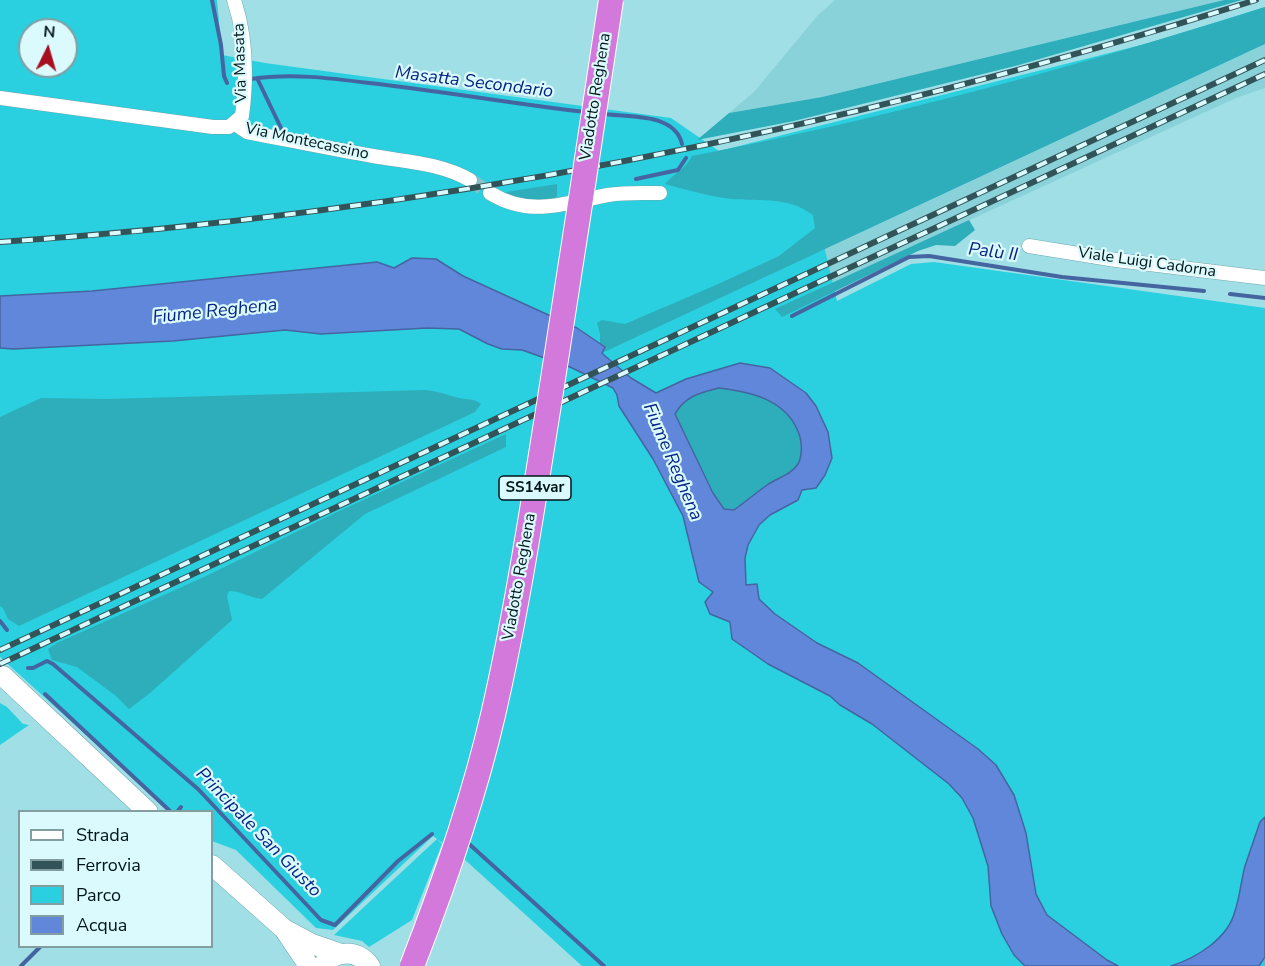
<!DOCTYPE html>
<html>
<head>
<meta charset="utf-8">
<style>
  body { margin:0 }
  #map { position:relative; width:1265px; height:966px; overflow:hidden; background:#a0dfe6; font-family:"Nunito Sans",sans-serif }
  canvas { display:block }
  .legend { position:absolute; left:18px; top:810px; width:195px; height:138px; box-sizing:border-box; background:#dbfafd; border:2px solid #839ea1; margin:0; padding:8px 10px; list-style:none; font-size:18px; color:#001518 }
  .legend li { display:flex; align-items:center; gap:12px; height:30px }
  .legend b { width:30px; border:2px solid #839ea1 }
  .north { position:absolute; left:18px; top:18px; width:60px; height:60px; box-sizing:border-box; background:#dbfafd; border:2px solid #839ea1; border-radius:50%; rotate:5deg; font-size:16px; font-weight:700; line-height:24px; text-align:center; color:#001518 }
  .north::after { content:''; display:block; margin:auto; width:21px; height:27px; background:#a70f1f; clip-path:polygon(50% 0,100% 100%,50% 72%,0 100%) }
</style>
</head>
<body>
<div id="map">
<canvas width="1265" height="966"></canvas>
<ul class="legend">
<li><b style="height:8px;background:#fff"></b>Strada</li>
<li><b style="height:8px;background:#325458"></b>Ferrovia</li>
<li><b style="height:16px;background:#2ad0df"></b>Parco</li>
<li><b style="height:16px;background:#6187db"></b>Acqua</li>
</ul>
<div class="north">N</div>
</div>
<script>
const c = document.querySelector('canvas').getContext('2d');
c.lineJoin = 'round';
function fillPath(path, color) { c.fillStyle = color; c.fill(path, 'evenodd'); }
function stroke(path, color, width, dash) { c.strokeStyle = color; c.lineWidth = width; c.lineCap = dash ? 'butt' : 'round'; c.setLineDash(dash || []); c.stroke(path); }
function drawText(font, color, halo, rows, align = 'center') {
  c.font = font + ' "Nunito Sans",sans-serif'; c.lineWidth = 4.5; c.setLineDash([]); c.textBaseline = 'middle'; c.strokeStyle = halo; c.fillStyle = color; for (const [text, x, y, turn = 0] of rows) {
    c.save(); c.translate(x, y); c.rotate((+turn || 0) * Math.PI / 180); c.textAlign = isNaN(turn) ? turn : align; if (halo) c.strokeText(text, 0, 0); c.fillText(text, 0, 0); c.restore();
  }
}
fillPath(new Path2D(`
  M835,0h389l-402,97 -93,16 25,-21 64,-77z
  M1265,44v44l-29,10 -598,274 3,-37z`), '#8ad2da');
fillPath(new Path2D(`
  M0,0h217l5,55 43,8 406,55 48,33 430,-108 116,-36v37l-448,172 20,85 74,-37 23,-2 331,46v658h-683l-119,-108 -26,-19 5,5 -30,76 -43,27 -7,-6 -28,-6 103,-96 -4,-3 -100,94 -17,-2 -80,-78 -24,-9v-29l-42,-1 -170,-154zM30,30h36v36h-36z
  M0,703l7,4 16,17 6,1 -29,20z`), '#2ad0df');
fillPath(new Path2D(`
  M1224,0h18l-223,65 -225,56 -97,19 32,-27 93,-16z
  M1265,7v37l-663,309 2,-6 -4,-4v-9l-3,-11 5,-3 23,4 91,-39 63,-29 36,-28 -2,-13c-28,-21 -57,-12 -89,-17 -20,-3 -40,-9 -59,-14 9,-11 21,-15 27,-28 194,-38 384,-89 573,-149z
  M557,184v12l-7,6 -37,-5 -7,-5z
  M969,220l6,10 -20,16 -19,-1 -18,6 -136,66 -7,-8z
  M722,385l59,17c6,9 19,26 22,36 9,36 -46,55 -69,72l-10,3 -49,-99 8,-19z
  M425,390c13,1 22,5 34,8 9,2 14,0 22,6l-6,8 -456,214 -11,-7 -5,-11 -3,-2v-189l41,-19 67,1z
  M506,434v13l-141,67 -103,85c-12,-1 -21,-8 -33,-8l-2,5 5,24 -82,73 -21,16 -13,-13 -39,-29 -25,-7 -4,-11 9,-6 147,-66 131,-64z`), '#2eaeba');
const water = new Path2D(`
  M412,258l24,1 27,17 114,52 28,19 -3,6 2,2 27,23 25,15 30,-14 54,-16 30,5 36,25 10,13 12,26 4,26 -7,17 -9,13 -14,2 -4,10 -28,15 -11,10 -11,20 -3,13 1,27 11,-1 2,15 16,15 42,29 41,20 120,86 18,16 18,30 12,38 10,61 11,21 60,45 11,6h-93l-11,-11 -12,-21 -11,-28 -3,-40 -15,-48 -11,-20 -13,-14 -77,-60 -32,-19 -10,-9 -62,-32 -36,-25 -2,-17 -20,-8 -5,-12 8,-10 -14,-10 -16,-66 -30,-57 -34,-53 -2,-11 -4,-7 -43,-21 -48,-17 -20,-1 -14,-5 -29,-15 -32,-1 -106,6 -36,-4 -112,11 -159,8 -14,-1v-52l92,-5 285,-29 17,6zM719,388c33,4 70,12 81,49 2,8 2,20 -2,27 -7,11 -21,14 -31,21 -11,8 -22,17 -33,25l-10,-1 -11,-16 -38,-79c10,-18 25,-21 44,-26z
  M1265,817v140l-6,9h-88c25,-8 57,-27 64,-55 5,-15 6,-30 10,-45 5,-15 10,-29 15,-44z`);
fillPath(water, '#6187db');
stroke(water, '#4465a0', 1.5);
stroke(new Path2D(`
  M212,0l9,45 3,31 3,7
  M257,78l24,50
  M251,79c39,-6 79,-1 118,4 73,8 145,21 217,29
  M603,114c26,3 72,-1 79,30
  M636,179l42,-9 8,-12
  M1230,294l35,4
  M792,316l117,-59 20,-1 133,21 142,14
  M0,621l7,9
  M28,668h5l14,-7 6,3 145,125 123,131 14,5 63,-64 34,-27
  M45,694l126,118
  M177,812l4,-5
  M468,843l136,123
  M21,966l20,-20`), '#4465a0', 4);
stroke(new Path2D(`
  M470,180l20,13`), '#88c1c7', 14, [14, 7]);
const street = new Path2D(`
  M0,98l213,29h16l13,-11c5,-38 4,-80 -8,-116
  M235,124l12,8c42,8 84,17 126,24 34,6 67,7 97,24
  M490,193c40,25 76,10 118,2 17,-3 35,-2 52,-2
  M1029,246l87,14 149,18`);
const secondary = new Path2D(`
  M3,676l145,136
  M212,865l72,64
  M309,966l-25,-37 28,15 29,10
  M322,966c13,-16 35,-17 48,0`);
stroke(street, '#6aa8af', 15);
stroke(secondary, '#6aa8af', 21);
stroke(street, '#fff', 14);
stroke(secondary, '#fff', 20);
const rail = new Path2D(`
  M0,242c426,-28 849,-113 1256,-242
  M0,650l1265,-590
  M0,664l1265,-590`);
stroke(rail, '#325458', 6);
stroke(rail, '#dbfafd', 4, [11]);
const highwayBridge = new Path2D(`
  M412,966c32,-82 61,-165 81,-251 24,-104 40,-211 57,-317 21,-133 41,-265 61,-398`);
stroke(highwayBridge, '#fff', 26, []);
stroke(highwayBridge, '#d379db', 24);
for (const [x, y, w] of [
  [535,488,72]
]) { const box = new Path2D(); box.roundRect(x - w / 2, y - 12, w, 24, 4.5); c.fillStyle = '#dbfafd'; c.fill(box); stroke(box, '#001518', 1.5); }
drawText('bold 15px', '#001518', null, [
  ["SS14var",535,488]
]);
drawText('16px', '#001518', '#dbfafd', [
  ["Via Masata",241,63,-92],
  ["Viadotto Reghena",596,97,-81],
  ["Via Montecassino",307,142,12],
  ["Viale Luigi Cadorna",1147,263,8],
  ["Viadotto Reghena",520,577,-80]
]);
drawText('italic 18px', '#062485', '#dbfafd', [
  ["Masatta Secondario",474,83,7],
  ["Palù II",993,253,7],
  ["Fiume Reghena",215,312,-6],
  ["Fiume Reghena",672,462,67],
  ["Principale San Giusto",258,833,46]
]);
</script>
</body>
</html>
